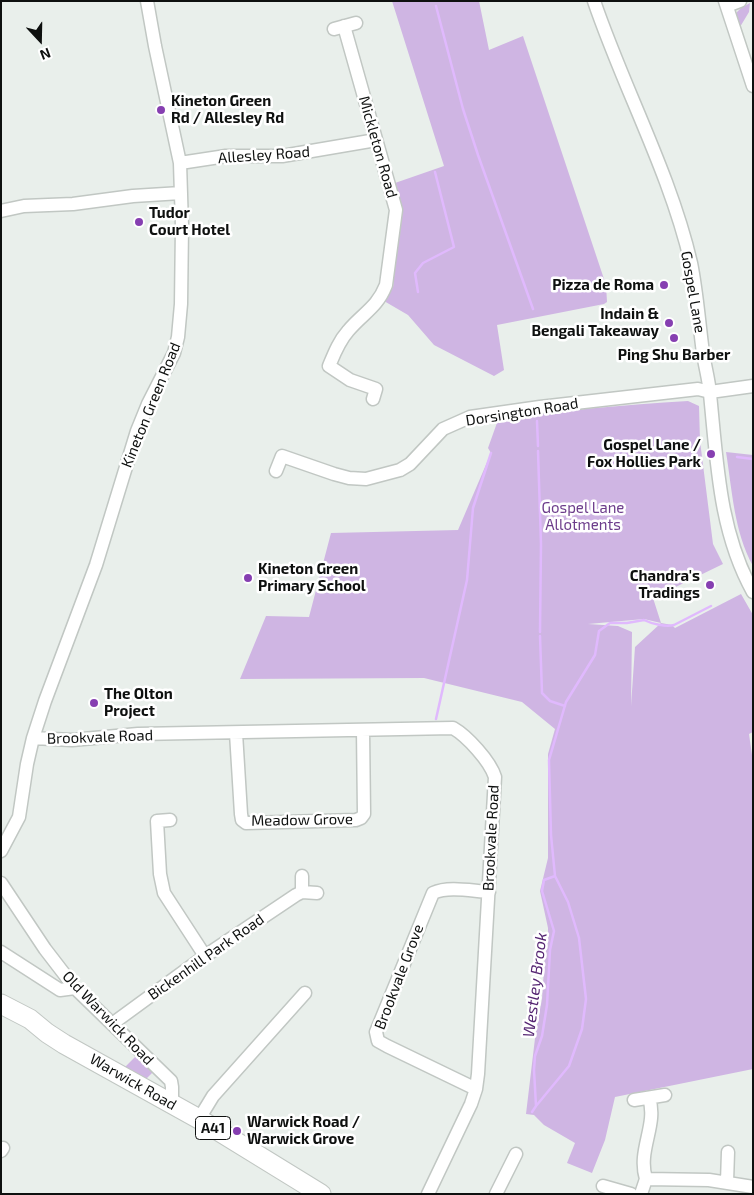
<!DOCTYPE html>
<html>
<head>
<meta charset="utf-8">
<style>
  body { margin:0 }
  #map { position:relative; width:754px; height:1195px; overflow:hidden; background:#e9efeb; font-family:"Exo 2",sans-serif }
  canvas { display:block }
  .frame { position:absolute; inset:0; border:2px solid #0e100f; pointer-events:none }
  .north { position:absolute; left:15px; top:15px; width:50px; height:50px; -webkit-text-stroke:4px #fff; paint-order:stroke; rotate:159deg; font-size:14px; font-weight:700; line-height:20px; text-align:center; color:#0e100f }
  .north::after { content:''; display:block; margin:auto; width:18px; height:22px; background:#0e100f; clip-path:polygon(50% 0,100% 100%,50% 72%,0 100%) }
</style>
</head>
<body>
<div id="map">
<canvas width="754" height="1195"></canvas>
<div class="frame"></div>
<div class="north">N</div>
</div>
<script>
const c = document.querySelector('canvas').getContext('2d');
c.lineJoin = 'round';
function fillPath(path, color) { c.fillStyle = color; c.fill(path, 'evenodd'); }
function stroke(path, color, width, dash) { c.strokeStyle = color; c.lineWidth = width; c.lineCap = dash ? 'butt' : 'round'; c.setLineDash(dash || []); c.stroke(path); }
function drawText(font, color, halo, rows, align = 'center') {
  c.font = font + ' "Exo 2",sans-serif'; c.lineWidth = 5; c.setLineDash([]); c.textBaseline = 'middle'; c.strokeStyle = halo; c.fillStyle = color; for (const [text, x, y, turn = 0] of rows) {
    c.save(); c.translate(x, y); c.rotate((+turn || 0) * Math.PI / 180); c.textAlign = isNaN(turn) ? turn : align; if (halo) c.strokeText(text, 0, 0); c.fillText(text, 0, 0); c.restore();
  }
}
fillPath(new Path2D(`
  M392,1h87l10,49 34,-14 83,249 1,17 -3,2 -107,21 7,45 -10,6 -60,-31 -26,-30 -24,-14 9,-14 8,-81 -6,-23 49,-17z
  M750,3l-1,9 -9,15 -4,-14 5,-5z
  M688,401l11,5 1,35 13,103 10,20 -70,34 8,25 11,2 3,3 66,-34 12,21v117l-4,2 4,28v307l-138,28 -10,43 -13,33 -25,-10 8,-20 -31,-18 -10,-10 -8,-1 10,-84 6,-31 3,-46 3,-12v-13l-8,-37 8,-33v-104l7,-25 -33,-27 -98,-24 -184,1 26,-63 43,1 22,-84 127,-3 33,-77 -3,-5 10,-28c63,-10 126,-15 190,-19zM644,619l17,4 -26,24 -4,59 1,-74 -14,-6 -30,-2z
  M726,452l27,3v111c-19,-34 -21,-77 -27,-114z
  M138,1054l16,17 -10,10 -21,-12z`), '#cfb5e3');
stroke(new Path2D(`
  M436,6l27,103 15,46 55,154
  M418,292l-3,-19 8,-10 31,-16 -19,-75
  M537,421l1,25
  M538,451l3,93 -1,88
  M737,457l16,2
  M540,636l2,57 8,8 15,5
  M436,719l31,-139 6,-72 18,-55
  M536,1106l33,-40 13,-37 4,-30 -7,-61 -11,-36 -13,-26 -4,-41 -2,-75 17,-58 29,-47 4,-24 11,-8h17l17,-3c8,4 22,7 30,5l37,-19
  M532,1112l4,-6 -2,-36 1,-14 7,-20 5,-31 3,-55 4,-19 -12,-40 2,-11 11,-4`), '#e0b9fd', 2.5);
const minor = new Path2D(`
  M594,1c30,88 76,172 97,262 6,30 8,60 12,90 2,14 6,27 7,41 7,68 9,137 43,198
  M725,1l28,85
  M727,6l13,-5
  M344,26l52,184 -10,75c-9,23 -23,28 -38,46 -9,10 -14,23 -19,35l21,14 26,9 -3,10
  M334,29l22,-6
  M180,163l46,-7h56l94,-16
  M1,211l23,-5 49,-2 60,-8 48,-3
  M276,471l6,-15 52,18 15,4 17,1 34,-9 10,-6 33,-35 27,-12 70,-10 158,-18 12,3 43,-6
  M236,733l5,81 1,6 4,3 110,-3 5,-2 3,-4 -1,-84
  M33,738l39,2 66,-6 315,-6c14,8 37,33 42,49l-17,297 -2,15 -5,15 -43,90
  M170,820l-13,1 3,53 4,19 41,63
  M1,851l18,-34 8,-53 6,-26 12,-37 51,-136 41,-134 11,-27 26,-51 4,-16 3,-33 1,-78 -2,-63 -25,-117 -8,-45
  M302,876v16
  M1,883l44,66 30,39 96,93 1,6v17
  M1,952l59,38 15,-2
  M112,1024l93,-68 91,-61 6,-3 15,1
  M476,1089l-89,-43 -9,-5 -2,-9 57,-139c16,-7 38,-2 56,-1
  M634,1100l31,-5
  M199,1119l14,-23 92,-103
  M1,1151l2,-3
  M646,1179c-9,-29 12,-54 3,-81
  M727,1182l1,-30
  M603,1186l28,8
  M496,1194l20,-40
  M641,1194l5,-15 63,1 44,7`);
const highway = new Path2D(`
  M1,1004l29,15 17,14 17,11 135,75 122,75`);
stroke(minor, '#c1c7c3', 15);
stroke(highway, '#c1c7c3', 21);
stroke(minor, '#fff', 12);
stroke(highway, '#fff', 19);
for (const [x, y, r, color] of [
  [161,110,5,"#863fb1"],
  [139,222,5,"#863fb1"],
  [664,285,5,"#863fb1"],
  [669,323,5,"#863fb1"],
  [674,338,5,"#863fb1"],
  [711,454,5,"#863fb1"],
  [248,578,5,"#863fb1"],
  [710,585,5,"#863fb1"],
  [94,703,5,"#863fb1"],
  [237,1131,5,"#863fb1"]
]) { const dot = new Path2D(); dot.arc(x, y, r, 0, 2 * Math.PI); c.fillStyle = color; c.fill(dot); stroke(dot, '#fff', 2); }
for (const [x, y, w] of [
  [213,1128,35]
]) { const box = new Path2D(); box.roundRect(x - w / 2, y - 11.5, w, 23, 4); c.fillStyle = '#fff'; c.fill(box); stroke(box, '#0e100f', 1); }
drawText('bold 14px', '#0e100f', null, [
  ["A41",213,1128]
]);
drawText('bold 15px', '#0e100f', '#fff', [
  ["Kineton Green",171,101],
  ["Rd / Allesley Rd",171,118],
  ["Tudor",149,213],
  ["Court Hotel",149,230],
  ["Pizza de Roma",654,285,"right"],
  ["Indain &",659,314,"right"],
  ["Bengali Takeaway",659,331,"right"],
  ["Ping Shu Barber",674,355,"center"],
  ["Gospel Lane /",701,445,"right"],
  ["Fox Hollies Park",701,462,"right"],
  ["Kineton Green",258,569],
  ["Primary School",258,586],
  ["Chandra's",700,576,"right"],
  ["Tradings",700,593,"right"],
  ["The Olton",104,694],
  ["Project",104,711],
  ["Warwick Road /",247,1122],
  ["Warwick Grove",247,1139]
], 'left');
drawText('15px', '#0e100f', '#fff', [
  ["Mickleton Road",378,147,74],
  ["Allesley Road",264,155,-4],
  ["Gospel Lane",693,292,80],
  ["Kineton Green Road",151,405,-68],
  ["Dorsington Road",522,412,-9],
  ["Brookvale Road",100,737,-2],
  ["Meadow Grove",302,820,-1],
  ["Brookvale Road",491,838,-87],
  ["Bickenhill Park Road",206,957,-35],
  ["Brookvale Grove",399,977,-69],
  ["Old Warwick Road",108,1018,46],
  ["Warwick Road",133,1082,30]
]);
drawText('15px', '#6c3c8b', '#fff', [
  ["Gospel Lane",583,508],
  ["Allotments",583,525]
]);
drawText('italic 16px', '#562673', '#fff', [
  ["Westley Brook",535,985,-83]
]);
</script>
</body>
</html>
